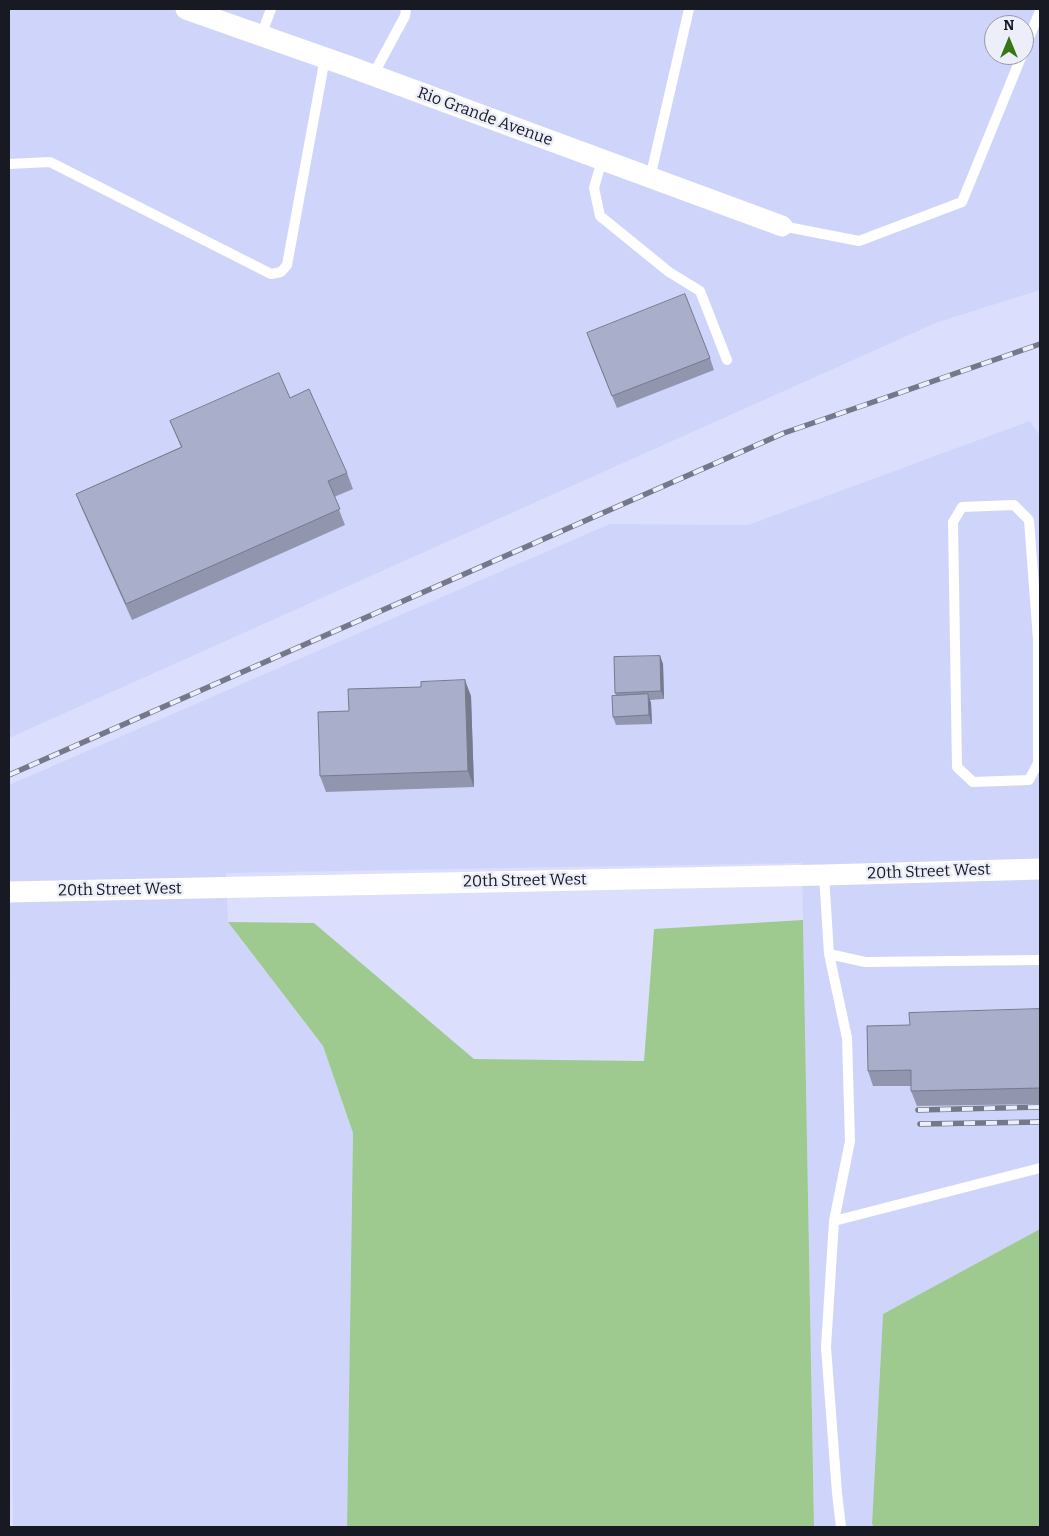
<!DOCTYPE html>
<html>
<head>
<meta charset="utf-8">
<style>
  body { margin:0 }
  #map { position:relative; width:1049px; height:1536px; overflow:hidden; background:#dbdffd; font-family:Bitter,serif }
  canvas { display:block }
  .frame { position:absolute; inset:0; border:10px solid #171923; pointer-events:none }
  .north { position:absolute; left:984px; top:15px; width:50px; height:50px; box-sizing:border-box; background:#eceefa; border:1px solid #9799a4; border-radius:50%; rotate:0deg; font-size:14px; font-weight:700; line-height:20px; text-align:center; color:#171923 }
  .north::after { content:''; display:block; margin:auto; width:18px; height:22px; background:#367613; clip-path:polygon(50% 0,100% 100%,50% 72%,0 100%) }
</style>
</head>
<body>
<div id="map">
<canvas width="1049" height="1536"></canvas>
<div class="frame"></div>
<div class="north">N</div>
</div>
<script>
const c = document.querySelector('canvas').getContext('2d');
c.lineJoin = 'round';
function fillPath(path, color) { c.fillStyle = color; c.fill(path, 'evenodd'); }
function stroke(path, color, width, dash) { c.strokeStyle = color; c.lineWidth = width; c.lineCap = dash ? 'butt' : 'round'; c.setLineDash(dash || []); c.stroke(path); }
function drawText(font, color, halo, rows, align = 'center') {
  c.font = font + ' Bitter,serif'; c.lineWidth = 5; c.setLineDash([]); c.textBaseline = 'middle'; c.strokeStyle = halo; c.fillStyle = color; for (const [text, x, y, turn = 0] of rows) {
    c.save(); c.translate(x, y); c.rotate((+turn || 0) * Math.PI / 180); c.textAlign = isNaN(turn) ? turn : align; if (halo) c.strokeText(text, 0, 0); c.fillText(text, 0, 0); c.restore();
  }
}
fillPath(new Path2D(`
  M9,9h1031v281l-102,32 -929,416zM994,25h30v30h-30z
  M1030,421l10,15v793l-157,85 -11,210 2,3h-60l-12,-664 -576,10 2,49 95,124 30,87 -6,394h-334l-4,-742 601,-261 138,1z`), '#cfd5fa');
fillPath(new Path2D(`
  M803,920l11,607h-467l6,-394 -30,-87 -95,-124 86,1 160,136 170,2 10,-132z
  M1040,1229v298h-166l-2,-3 11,-210z`), '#9fca8f');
stroke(new Path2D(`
  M261,36l10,-27
  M1024,50l16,-39
  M373,75l32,-59 1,-7
  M602,160l-8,28 6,28 69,56 31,19 27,69
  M9,164l41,-2 221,112 10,-2 6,-7 38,-207
  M650,178l39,-169
  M782,226l77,15 103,-39 60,-147
  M1014,505l15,15 9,120v123l-9,17 -56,2 -16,-15 -4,-245 9,-15z
  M824,875l5,79 36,8 175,-2
  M829,954l18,84 3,103 -16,80 -8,126 11,146 4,34
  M834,1221l206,-53`), '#fff', 10);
stroke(new Path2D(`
  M186,9l162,57 434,160
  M9,892l815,-17 216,-6`), '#fff', 21);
const rail = new Path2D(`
  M9,775l775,-342 256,-89
  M918,1110l122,-3
  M920,1124l120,-2`);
stroke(rail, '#75788b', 5.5);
stroke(rail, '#eceefa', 4, [11]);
fillPath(new Path2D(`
  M591,345l119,13 4,12 -97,38z
  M290,398l57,75 6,16 -19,8 11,28 -213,95 -50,-111 -6,-15 105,-47 -11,-26z
  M660,656l3,8 1,35 -14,1 1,3 1,21 -36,1 -3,-8 3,-22 -1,-2z
  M471,696l3,91 -148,5 -6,-16 29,-65z
  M1040,1009v95l-123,2 -6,-15v-5h-38l-5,-15 42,-46z`), '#9196ae');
fillPath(new Path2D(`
  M660,656l3,8 1,35 -3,-8z
  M465,680l6,16 3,91 -6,-16z
  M648,694l3,9 1,21 -3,-9z`), '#767a8d');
const building = new Path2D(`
  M685,294l25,64 -98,38 -25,-63z
  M279,373l11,25 19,-9 38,84 -19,8 12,28 -214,95 -50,-110 106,-47 -12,-26z
  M660,656l1,35 -46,2 -1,-36z
  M465,680l3,91 -148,5 -2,-64 31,-1 -1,-22 73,-2v-5z
  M648,694l1,21 -36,2 -1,-21z
  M1040,1009v79l-129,3v-21l-43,1 -1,-45 43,-1 -1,-12z`);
fillPath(building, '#a9aeca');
stroke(building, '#767a8d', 1);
drawText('16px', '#171923', '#eceefa', [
  ["Rio Grande Avenue",485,117,20],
  ["20th Street West",929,872,-2],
  ["20th Street West",525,881,-1],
  ["20th Street West",120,890,-1]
]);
</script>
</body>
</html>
